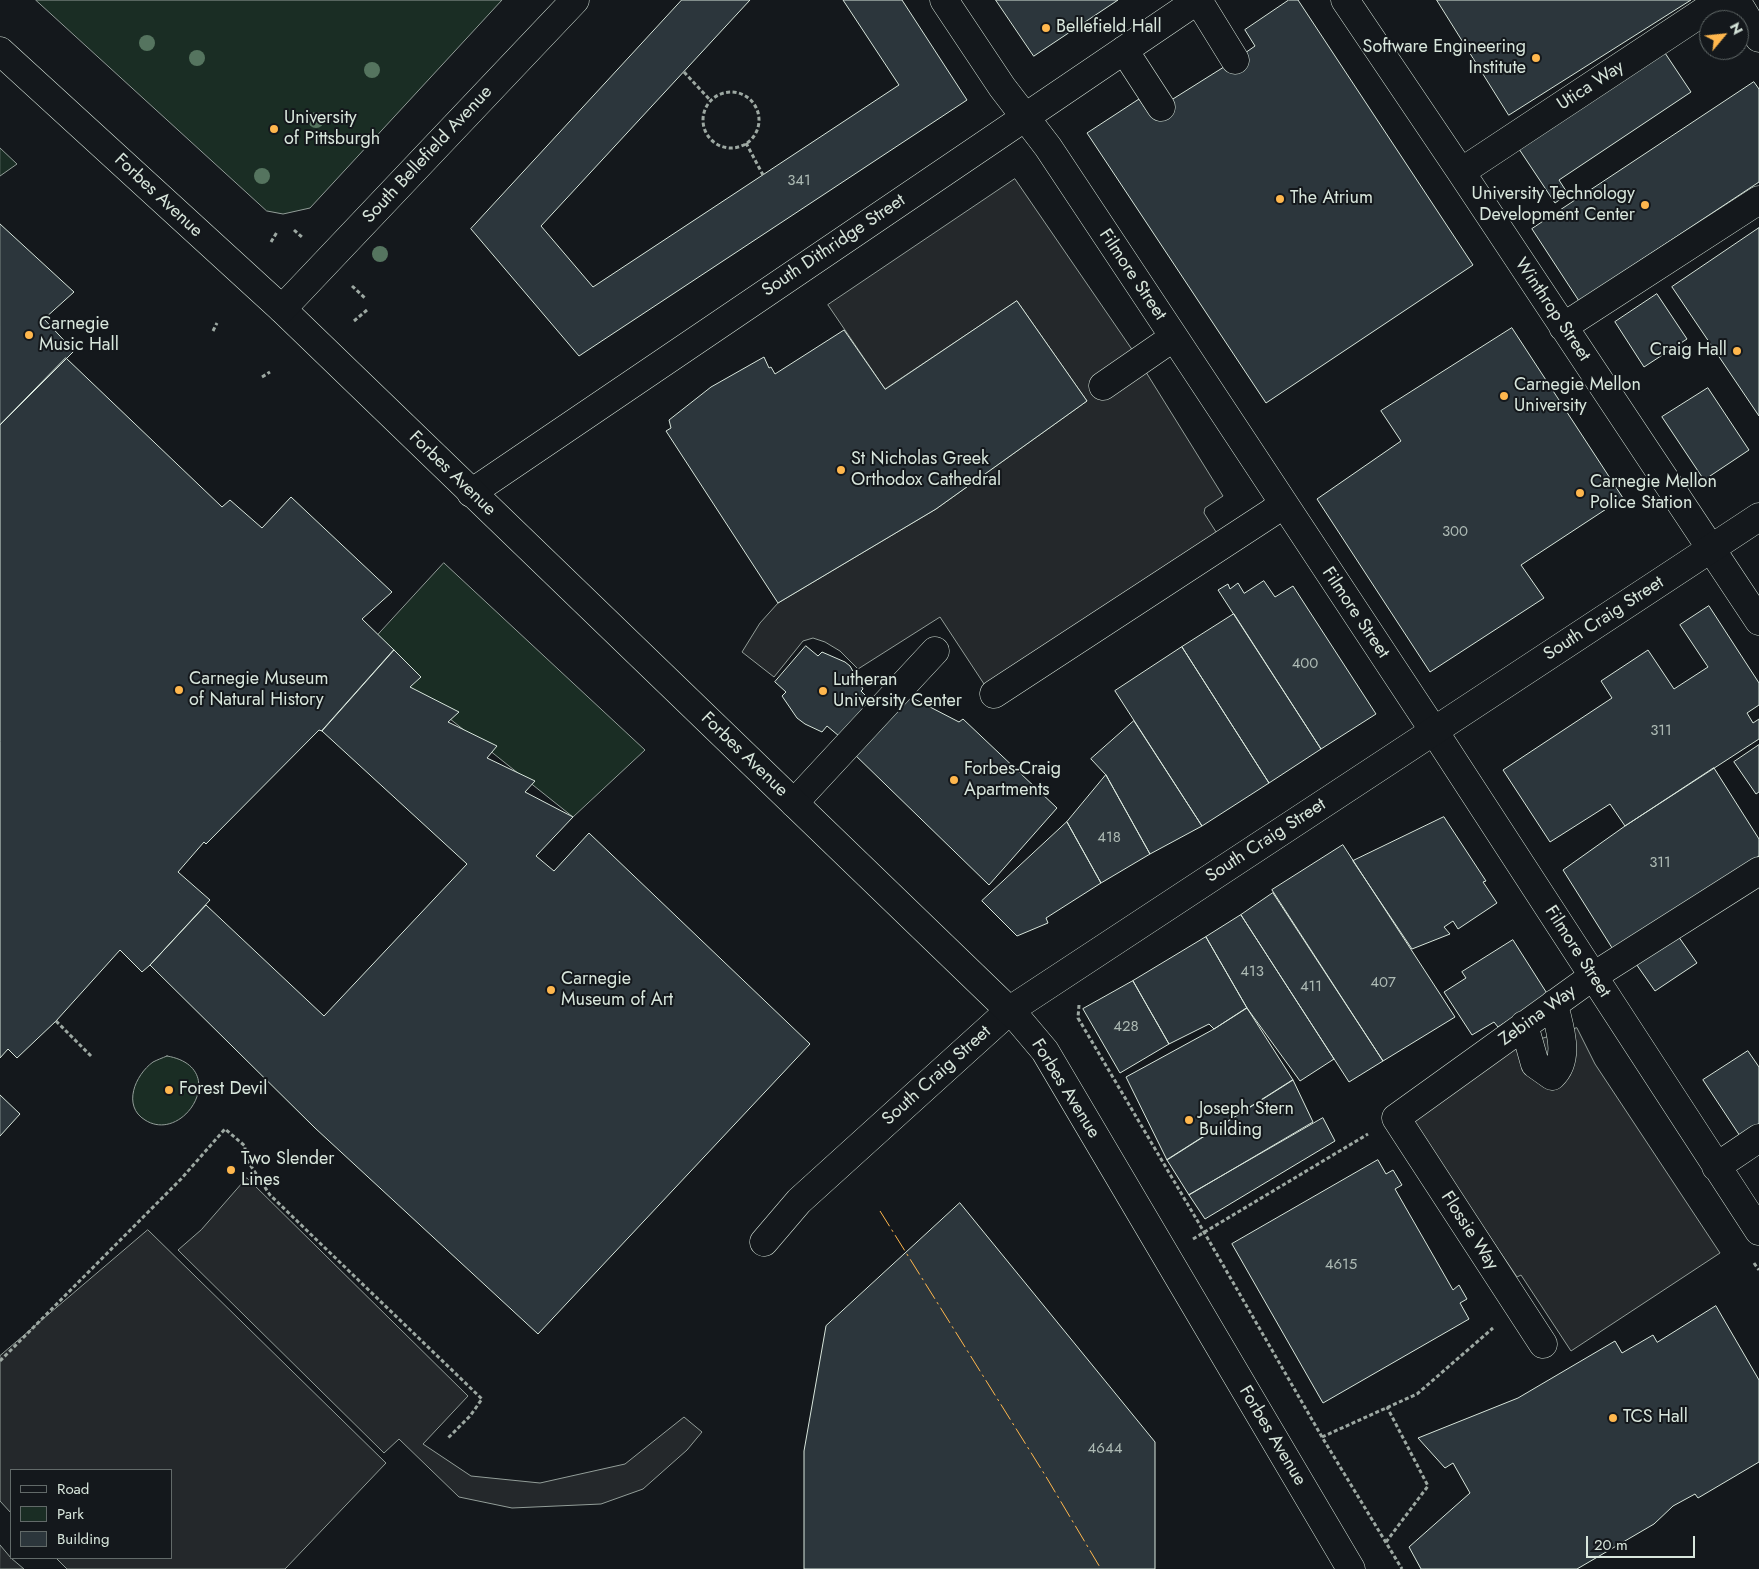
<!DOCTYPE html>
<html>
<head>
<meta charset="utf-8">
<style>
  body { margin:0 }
  #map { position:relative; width:1759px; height:1569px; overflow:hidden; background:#14181c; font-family:Jost,sans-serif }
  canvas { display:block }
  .legend { position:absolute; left:10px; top:1469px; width:162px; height:90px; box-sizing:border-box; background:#14181c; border:1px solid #626a69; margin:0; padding:6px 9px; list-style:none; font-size:15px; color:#d8e6dc }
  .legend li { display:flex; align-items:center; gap:10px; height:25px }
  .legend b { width:25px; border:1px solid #626a69 }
  .north { position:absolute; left:1699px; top:10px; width:50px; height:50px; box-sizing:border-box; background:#14181c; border:1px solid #626a69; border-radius:50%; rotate:62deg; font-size:14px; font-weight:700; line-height:20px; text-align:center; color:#d8e6dc }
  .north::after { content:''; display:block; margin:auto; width:18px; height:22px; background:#ffb74d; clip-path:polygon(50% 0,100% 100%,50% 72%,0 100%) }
  .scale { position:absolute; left:1586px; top:1536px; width:109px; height:22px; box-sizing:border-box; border:2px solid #d8e6dc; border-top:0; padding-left:6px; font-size:15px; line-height:18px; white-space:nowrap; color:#d8e6dc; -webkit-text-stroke:4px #14181c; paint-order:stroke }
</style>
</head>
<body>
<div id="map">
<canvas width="1759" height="1569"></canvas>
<ul class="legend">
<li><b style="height:6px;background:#14181c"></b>Road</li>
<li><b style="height:14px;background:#1a2d24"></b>Park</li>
<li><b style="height:14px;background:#2c363c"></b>Building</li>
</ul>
<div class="north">N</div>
<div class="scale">20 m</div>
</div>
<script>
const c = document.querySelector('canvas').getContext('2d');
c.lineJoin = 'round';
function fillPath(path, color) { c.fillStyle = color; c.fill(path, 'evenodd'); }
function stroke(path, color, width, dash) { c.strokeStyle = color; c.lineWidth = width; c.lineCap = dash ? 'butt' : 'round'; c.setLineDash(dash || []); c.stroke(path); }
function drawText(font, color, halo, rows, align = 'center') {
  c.font = font + ' Jost,sans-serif'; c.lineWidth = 4; c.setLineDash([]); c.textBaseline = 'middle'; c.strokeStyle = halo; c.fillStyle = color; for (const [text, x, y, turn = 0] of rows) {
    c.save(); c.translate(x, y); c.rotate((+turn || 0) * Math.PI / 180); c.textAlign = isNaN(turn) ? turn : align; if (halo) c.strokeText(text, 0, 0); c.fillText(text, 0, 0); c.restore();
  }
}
const green = new Path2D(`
  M36,0h466l-192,208 -27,6 -16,-3z
  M0,148l17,16 -17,12z
  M444,563l201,187 -72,67 -163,-130 -45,-38z
  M167,1056c65,11 17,89 -22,64 -23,-14 -10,-45 8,-58 4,-2 9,-4 14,-6z`);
fillPath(green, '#1a2d24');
stroke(green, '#939e99', 1);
const parking = new Path2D(`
  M1015,179l116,169 92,148 -18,12 -1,5 14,22 -232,152 -46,-70 -82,52 -18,-18 -15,-9 -12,-4 -10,3 -29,36 -32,-25 18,-29 18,-20 158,-94 151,-108 -70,-100 -132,88 -57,-84z
  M1577,1028l18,36 125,189 -149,98 -50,-76 -4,2 -108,-160 112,-72z
  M247,1178l221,218 -45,48 48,32 69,7 85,-19 59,-47 18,15 -15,18 -44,39 -42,15 -89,4 -53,-11 -60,-58 -15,14 -206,-203 23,-20z
  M148,1230l238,233 -101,106h-218l-11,-11h115v-88h-160v43l-11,-12v-145z
  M0,1545l11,13 13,11h-24z`);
fillPath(parking, '#24282b');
stroke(parking, '#939e99', 1);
const building = new Path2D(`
  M682,0h68l-209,226 52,61 306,-202 -56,-85h59l65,100 -388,256 -108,-127z
  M996,0h122l-84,56z
  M1289,0h9l175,265 -207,138 -179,-270 52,-34 10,15 86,-54 20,-14 -10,-16z
  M1437,0h254l-182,115z
  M1663,50l28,42 -132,88 9,14 -13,9 -38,-57z
  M1754,82l5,7v93l-180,119 -47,-72z
  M0,224l74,68 -30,27 30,32 -74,74z
  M1759,228v188l-87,-129z
  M1657,294l30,45 -43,28 -29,-45z
  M1017,301l70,100 -151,108 -158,94 -112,-172 5,-3 -2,-8 42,-33 53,-30 5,11 2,-1 4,7 69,-44 41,59z
  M1512,328l111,170 -102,67 23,33 -114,74 -113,-173 84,-58 -20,-30z
  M66,358l156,149 8,-7 32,28 29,-31 101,95 -30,27 32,31 -72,81 -3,-1 -113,114 -2,-2 -26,30 32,28 -60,65 -8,7 -22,-22 -64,71 -39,37 -9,-9 -8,9v-633z
  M1708,388l41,62 -45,30 -42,-63z
  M1264,581l11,16 18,-11 83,128 -55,35 -103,-159 10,-6 2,5 8,-6 6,10z
  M1709,606l50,77v22l-12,8 6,10 6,-4v20l-134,87 -15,-22 -60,38 -47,-72 109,-72 -11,-17 47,-31 26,39 34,-22 -28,-42z
  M1234,614l87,135 -52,34 -87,-136z
  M806,646l12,10 4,-4 23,10 5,4 13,23 -2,2 11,11 -33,34 -12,-10 -5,6 -17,-8 -8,-6 -15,-22 4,-4 -11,-10z
  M1182,647l87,136 -67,43 -87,-135z
  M394,650l27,27 -11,10 49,25 -11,10 49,24 -10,12 48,23 -10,11 48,25 -37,39 18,15 35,-38 221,211 -272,290 -223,-206 -165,-163 56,-60 118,111 143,-152 -145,-133z
  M901,692l58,30 4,-3 94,89 -68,77 -138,-134z
  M1134,721l68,105 -52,28 -44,-79 -15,-16z
  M1759,745v47l-3,2 -22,-32z
  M1714,768l45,71v17l-145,95 -51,-81 62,-44z
  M1106,775l44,79 -49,29 -34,-61z
  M1444,817l42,64 -3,1 14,21 -39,26 -5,-8 -9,6 6,7 -38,15 -59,-88z
  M1067,822l34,61 -55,35 2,5 -31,13 -35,-35z
  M1343,845l112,172 -72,44 -111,-171z
  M1273,893l110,168 -34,21 -108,-167z
  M1241,915l93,144 -34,22 -53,-73 -41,-71z
  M1676,933l21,30 -42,28 -21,-30z
  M1206,937l41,71 -33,21 -5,-5 -40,20 -36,-63z
  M1513,940l35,55 -50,32 -4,-5 -22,13 -28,-43 22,-14 -4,-6z
  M1133,981l36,63 -49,29 -37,-64z
  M1247,1008l46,72 -126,80 -41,-83 88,-48z
  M1748,1051l11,16v57l-19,12 -37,-56z
  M1293,1080l20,42 -124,73 -22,-35z
  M0,1095l20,19 -20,22z
  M1323,1118l12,23 -130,78 -16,-24z
  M1378,1160l8,14 7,-4 9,15 -7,4 58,101 6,-5 8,14 -7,4 9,16 -146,84 -91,-159z
  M960,1203l195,239v127h-351v-118l22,-125z
  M1716,1306l43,74v82l-61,36 -3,-4 -22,12 -19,18 -77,45h-156l-12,-22 61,-54 -17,-30 -8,5 -27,-30 100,-40 97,-57 7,12 31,-18 4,7z`);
fillPath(building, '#2c363c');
stroke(building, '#d8e6dc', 1);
const minor = new Path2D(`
  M944,0l58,87 46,60 126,190 260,394 325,500
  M1198,0l37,60
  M1345,0l116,172 298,449
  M1736,0l23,38
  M1124,50l37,57
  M1461,172l260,-172
  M1563,327l196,-127
  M1103,386l71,-49
  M471,493l727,-493
  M994,694l277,-181 12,-10
  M794,803l141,-152
  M1524,1025l11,39 17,12c19,-18 7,-49 2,-72
  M1716,1167l43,-29
  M764,1242l35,-41 211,-191
  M1543,1344l-147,-226 196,-141 167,-106`);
const major = new Path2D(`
  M282,309l736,710 27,32 306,518
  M1010,1010l749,-493`);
const highway = new Path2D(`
  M0,51l282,258 293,-309`);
stroke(minor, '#d8e6dc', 29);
stroke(major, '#d8e6dc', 29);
stroke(highway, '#d8e6dc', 29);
stroke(new Path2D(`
  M684,72l27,29
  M703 120a28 28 0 1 1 56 0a28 28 0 1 1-56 0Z
  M746,143l17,32
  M294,230l9,8
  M271,242l6,-10
  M352,286l13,12
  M354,321l13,-11
  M213,331l4,-8
  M262,377l8,-5
  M1079,1005l-1,13 126,214 118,205 80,132
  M56,1021l35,35
  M1193,1239l175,-105
  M1754,1263l5,7
  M0,1361l181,-182 44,-50 20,17v11l25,38 212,204 -12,17 -22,22
  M1322,1437l95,-43 76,-66
  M1386,1542l42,-56 -41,-79`), '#9da8a2', 3, [4, 2.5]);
stroke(minor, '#14181c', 28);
stroke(major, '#14181c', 28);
stroke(highway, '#14181c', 28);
stroke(new Path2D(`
  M880,1211l165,264 56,94`), '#ffb74d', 1, [18, 4, 2.5, 4]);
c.fillStyle = '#55745f';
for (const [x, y] of [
  [147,43],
  [197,58],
  [372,70],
  [316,120],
  [262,176],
  [380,254]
]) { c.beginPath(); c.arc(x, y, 8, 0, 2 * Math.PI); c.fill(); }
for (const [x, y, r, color] of [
  [1046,28,5,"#ffb74d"],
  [1536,58,5,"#ffb74d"],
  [274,129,5,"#ffb74d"],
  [1280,199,5,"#ffb74d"],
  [1645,205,5,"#ffb74d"],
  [29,335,5,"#ffb74d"],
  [1737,351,5,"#ffb74d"],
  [1504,396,5,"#ffb74d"],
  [841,470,5,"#ffb74d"],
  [1580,493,5,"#ffb74d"],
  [179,690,5,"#ffb74d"],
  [823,691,5,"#ffb74d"],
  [954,780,5,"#ffb74d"],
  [551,990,5,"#ffb74d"],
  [169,1090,5,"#ffb74d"],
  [1189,1120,5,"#ffb74d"],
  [231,1170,5,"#ffb74d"],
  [1613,1418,5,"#ffb74d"]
]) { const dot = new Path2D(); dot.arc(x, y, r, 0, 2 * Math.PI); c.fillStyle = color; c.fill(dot); stroke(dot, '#14181c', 2); }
drawText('15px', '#adbab4', null, [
  ["341",799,181],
  ["300",1455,532],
  ["400",1305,664],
  ["311",1661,731],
  ["418",1109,838],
  ["311",1660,863],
  ["413",1252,972],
  ["407",1383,983],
  ["411",1311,987],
  ["428",1126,1027],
  ["4615",1341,1265],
  ["4644",1105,1449]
]);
drawText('18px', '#d8e6dc', '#14181c', [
  ["Bellefield Hall",1056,28],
  ["Software Engineering",1526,48,"right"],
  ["Institute",1526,69,"right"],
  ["University",284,119],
  ["of Pittsburgh",284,140],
  ["University Technology",1635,195,"right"],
  ["Development Center",1635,216,"right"],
  ["The Atrium",1290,199],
  ["Carnegie",39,325],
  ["Music Hall",39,346],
  ["Craig Hall",1727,351,"right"],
  ["Carnegie Mellon",1514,386],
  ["University",1514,407],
  ["St Nicholas Greek",851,460],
  ["Orthodox Cathedral",851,481],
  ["Carnegie Mellon",1590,483],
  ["Police Station",1590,504],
  ["Carnegie Museum",189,680],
  ["of Natural History",189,701],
  ["Lutheran",833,681],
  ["University Center",833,702],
  ["Forbes-Craig",964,770],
  ["Apartments",964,791],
  ["Carnegie",561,980],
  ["Museum of Art",561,1001],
  ["Forest Devil",179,1090],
  ["Joseph Stern",1199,1110],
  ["Building",1199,1131],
  ["Two Slender",241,1160],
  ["Lines",241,1181],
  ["TCS Hall",1623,1418]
], 'left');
drawText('18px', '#d8e6dc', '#14181c', [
  ["Utica Way",1591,86,-33],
  ["South Bellefield Avenue",428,155,-47],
  ["Forbes Avenue",158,196,43],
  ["South Dithridge Street",834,246,-34],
  ["Filmore Street",1132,275,56],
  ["Winthrop Street",1552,310,56],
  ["Forbes Avenue",452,474,44],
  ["Filmore Street",1355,613,56],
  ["South Craig Street",1604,619,-33],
  ["Forbes Avenue",744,755,44],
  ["South Craig Street",1266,841,-33],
  ["Filmore Street",1577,952,57],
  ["Zebina Way",1538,1016,-36],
  ["South Craig Street",937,1076,-42],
  ["Forbes Avenue",1065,1089,58],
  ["Flossie Way",1469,1231,57],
  ["Forbes Avenue",1272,1436,59]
]);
</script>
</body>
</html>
